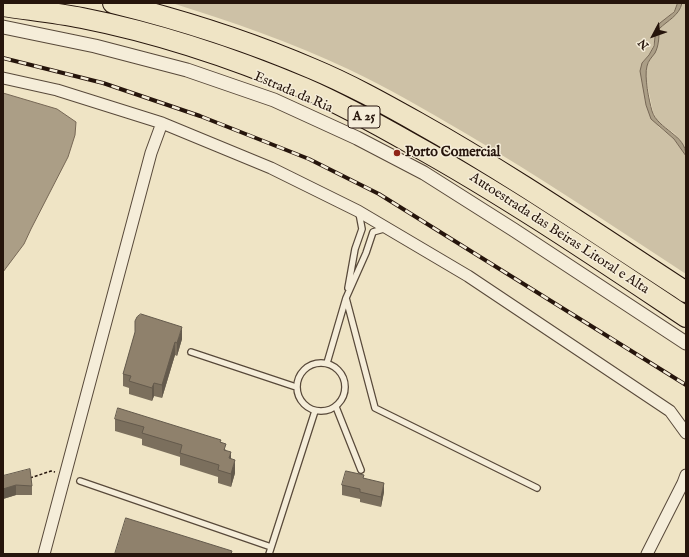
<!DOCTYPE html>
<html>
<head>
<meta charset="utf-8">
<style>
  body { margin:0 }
  #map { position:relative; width:689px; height:557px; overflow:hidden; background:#efe4c5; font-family:"IM FELL English",serif }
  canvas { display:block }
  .frame { position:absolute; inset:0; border:4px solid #26150c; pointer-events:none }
  .north { position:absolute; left:633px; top:16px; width:40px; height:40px; -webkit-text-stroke:3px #f5edd9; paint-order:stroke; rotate:229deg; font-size:11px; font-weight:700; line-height:16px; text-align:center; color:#26150c }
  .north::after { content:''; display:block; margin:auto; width:14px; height:18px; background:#26150c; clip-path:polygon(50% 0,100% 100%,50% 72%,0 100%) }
</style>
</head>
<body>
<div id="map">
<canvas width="689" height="557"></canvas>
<div class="frame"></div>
<div class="north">N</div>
</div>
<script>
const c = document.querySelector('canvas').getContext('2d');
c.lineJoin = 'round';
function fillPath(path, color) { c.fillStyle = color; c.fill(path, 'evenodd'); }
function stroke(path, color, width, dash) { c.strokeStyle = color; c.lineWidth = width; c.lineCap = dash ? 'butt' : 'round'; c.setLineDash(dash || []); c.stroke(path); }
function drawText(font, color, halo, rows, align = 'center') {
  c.font = font + ' "IM FELL English",serif'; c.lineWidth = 3; c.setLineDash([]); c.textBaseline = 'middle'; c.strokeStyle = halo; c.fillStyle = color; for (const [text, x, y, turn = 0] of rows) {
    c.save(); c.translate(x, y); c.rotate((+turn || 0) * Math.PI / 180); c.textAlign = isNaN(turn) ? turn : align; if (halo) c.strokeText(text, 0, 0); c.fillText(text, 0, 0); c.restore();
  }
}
fillPath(new Path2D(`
  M172,3h506l-4,8 -18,17c-2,17 -2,22 -14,35l4,42 13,22 15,12 12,17v118c-73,-48 -146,-97 -221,-141 -39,-23 -77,-45 -117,-64 -57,-27 -116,-47 -176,-66z
  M682,3h4v147l-11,-16 -17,-12 -5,-10 -8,-38 2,-10 8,-12 4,-10v-13c9,-9 20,-13 23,-26z`), '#cdc1a6');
const water = new Path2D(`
  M678,3h4c-3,13 -14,17 -23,26 0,8 0,16 -4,24 -3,4 -7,8 -8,13 -3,11 2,34 5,45 6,19 34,23 34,45l-12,-17 -23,-20 -5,-14 -6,-34 2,-8 7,-8 5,-9 2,-18 4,-5 14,-11z
  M3,93l54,16 19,13 -1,13 -7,22 -37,72 -7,15 -21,28z`);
fillPath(water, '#ab9e86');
stroke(water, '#766755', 1);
const service = new Path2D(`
  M387,228l-14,4 -7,21 -20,45 29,110 162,80
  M348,288l7,-39 7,-20 -3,-16
  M191,352l105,35
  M297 387a24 24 0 1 1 48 0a24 24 0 1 1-48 0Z
  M327,363l19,-65
  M336,407l25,63
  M80,481l191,66
  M269,554l46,-143`);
const minor = new Path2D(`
  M3,78l54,12 105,33 109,45 87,43 110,65 202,135 16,22
  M44,554l107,-401 11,-30
  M647,554l36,-71 3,-8`);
const tertiary = new Path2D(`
  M3,27l92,19 92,24 87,30 83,38 67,35 90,57 172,113`);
const motorway = new Path2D(`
  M113,3c69,17 135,38 200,66 36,15 70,34 104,53 93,52 180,112 269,170
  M3,6c26,4 53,7 79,12 76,15 151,40 222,70 37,16 73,36 108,56 94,52 184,113 274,173`);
stroke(service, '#58493a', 8);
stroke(minor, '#58493a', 13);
stroke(tertiary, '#58493a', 15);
stroke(motorway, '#26150c', 22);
stroke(new Path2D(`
  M30,478l21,-7 4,1`), '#26150c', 1.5, [3, 2]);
stroke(service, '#f5edd9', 5.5);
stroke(minor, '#f5edd9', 11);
stroke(tertiary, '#f5edd9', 13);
stroke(motorway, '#efe4c5', 20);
const rail = new Path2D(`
  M3,58l100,25 97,33 109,43 70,35 307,191`);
stroke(rail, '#26150c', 4);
stroke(rail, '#f5edd9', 2.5, [8]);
fillPath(new Path2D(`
  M135,321l47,18 -5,17 -2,-1 -13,43 -8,-2 -2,5 -23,-7v-6l-6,-2v-12l12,-41z
  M115,419l106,23 10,17 4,14 -4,14 -13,-4v-6l-38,-12v-8l-38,-12v-6l-27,-8z
  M3,476l29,10v9h-16l-13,4z
  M364,478l20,14 -3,15 -21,-5v-3l-18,-4v-10z`), '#7b6f5d');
fillPath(new Path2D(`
  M182,327v12l-5,17v-13z
  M175,342v13l-13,43v-13z
  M154,383v13l-2,5v-13z
  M231,452v12l-2,-6z
  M235,460v13l-4,14v-13z
  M384,483v9l-3,15v-10z
  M16,485v10l-13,4v-10z`), '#645a4c');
const building = new Path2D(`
  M141,314l41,13 -5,16 -2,-1 -13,43 -8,-2 -2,5 -23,-7 2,-5 -8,-2 12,-42v-11l2,-4z
  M118,408l103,32 -1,2 6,2 -2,6 7,2 -2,6 6,2 -4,14 -13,-4 1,-5 -39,-12 2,-8 -40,-12 2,-6 -29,-8z
  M30,469l2,17 -16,-1 -13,4v-13z
  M346,471l18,4 -1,3 21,5 -3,14 -21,-5v-3l-18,-4z
  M126,518l106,33 -1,3h-116z`);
fillPath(building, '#8f816c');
stroke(building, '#645a4c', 1);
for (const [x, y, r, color] of [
  [397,153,4,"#8f2418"]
]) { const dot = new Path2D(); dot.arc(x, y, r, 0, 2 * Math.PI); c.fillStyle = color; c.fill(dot); stroke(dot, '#f5edd9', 1.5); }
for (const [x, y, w] of [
  [364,117,32]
]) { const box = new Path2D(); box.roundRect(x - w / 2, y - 11, w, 22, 3); c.fillStyle = '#f5edd9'; c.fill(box); stroke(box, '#26150c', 1); }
drawText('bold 13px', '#26150c', null, [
  ["A 25",364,117]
]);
drawText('14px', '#26150c', '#f5edd9', [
  ["Estrada da Ria",293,93,23],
  ["Autoestrada das Beiras Litoral e Alta",559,234,33]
]);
drawText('bold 14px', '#26150c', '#f5edd9', [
  ["Porto Comercial",405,153]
], 'left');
</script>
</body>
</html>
